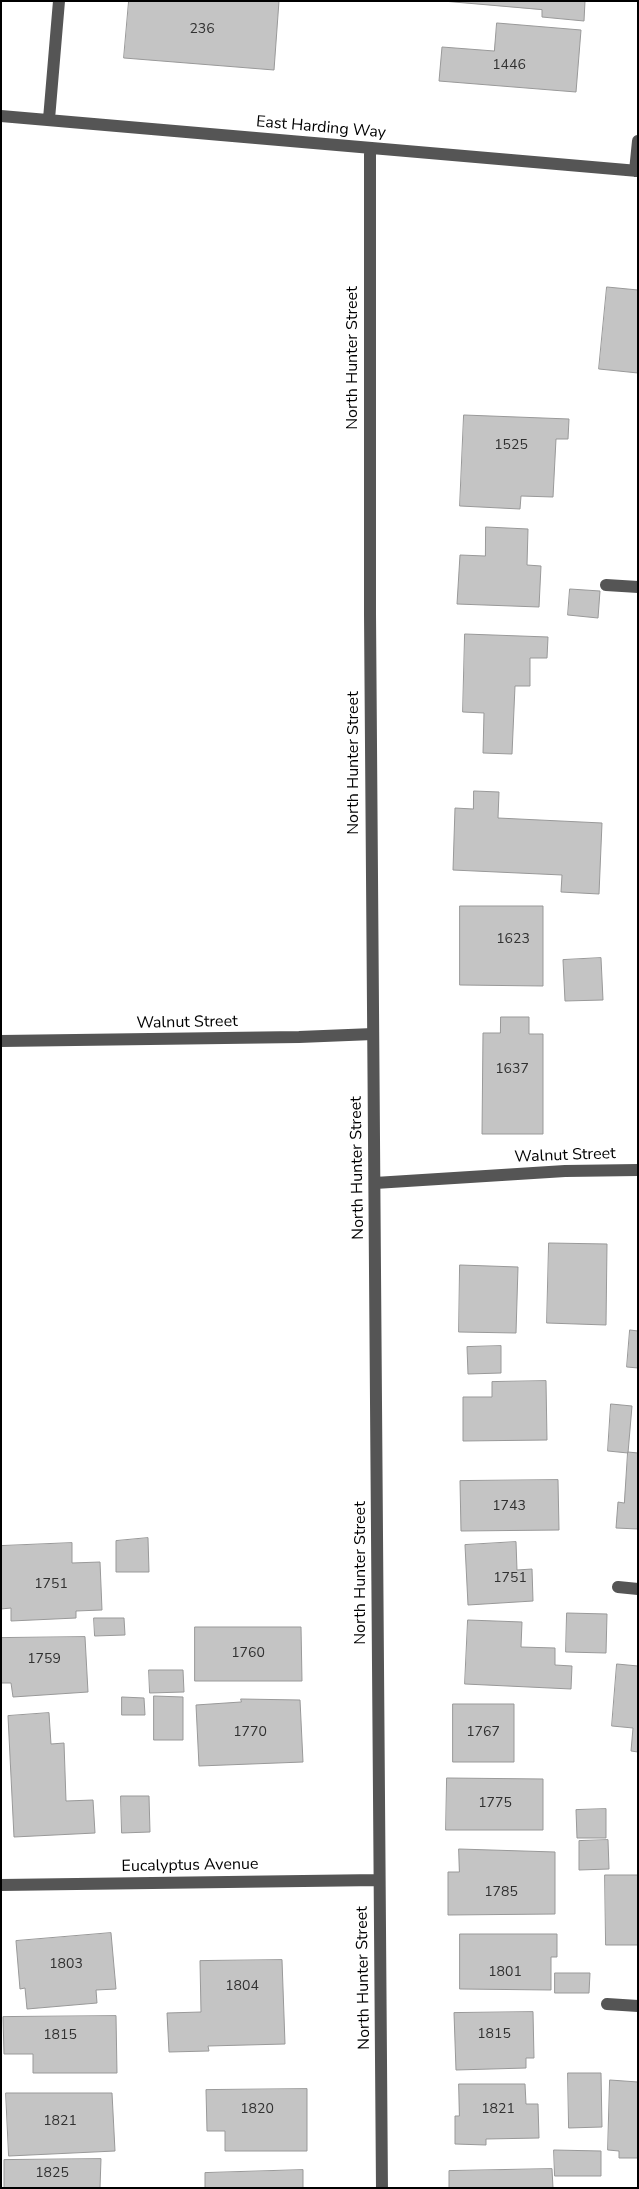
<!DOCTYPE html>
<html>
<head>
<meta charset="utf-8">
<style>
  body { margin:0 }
  #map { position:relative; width:639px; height:2189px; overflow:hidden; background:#fff; font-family:"Nunito Sans",sans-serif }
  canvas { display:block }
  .frame { position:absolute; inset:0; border:2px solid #000; pointer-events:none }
</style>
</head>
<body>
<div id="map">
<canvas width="639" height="2189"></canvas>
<div class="frame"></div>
</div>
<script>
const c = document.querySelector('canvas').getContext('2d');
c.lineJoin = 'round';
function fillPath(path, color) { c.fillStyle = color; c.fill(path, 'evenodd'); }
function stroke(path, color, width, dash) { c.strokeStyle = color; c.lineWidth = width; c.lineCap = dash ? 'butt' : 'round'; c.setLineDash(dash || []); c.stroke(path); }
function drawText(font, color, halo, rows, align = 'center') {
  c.font = font + ' "Nunito Sans",sans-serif'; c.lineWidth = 4; c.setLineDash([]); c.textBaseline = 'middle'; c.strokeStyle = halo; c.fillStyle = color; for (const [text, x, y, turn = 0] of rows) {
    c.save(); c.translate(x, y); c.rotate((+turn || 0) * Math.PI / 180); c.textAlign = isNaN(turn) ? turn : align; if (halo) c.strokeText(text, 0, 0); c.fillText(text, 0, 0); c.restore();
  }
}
const building = new Path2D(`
  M129,1h150l-5,69 -150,-12z
  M443,1h142l-1,20 -42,-4v-7z
  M497,23l84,7 -5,62 -137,-11 3,-34 52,4z
  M607,287l31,3v83l-39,-4z
  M464,415l105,4 -1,20h-12l-3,58 -32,-1 -1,13 -60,-3z
  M486,527l42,2 -1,36 14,1 -2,41 -82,-3 3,-49 25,1z
  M570,589l30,2 -2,27 -30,-3z
  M465,634l83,3 -1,21h-17v28h-15l-3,68 -29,-1 1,-40 -21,-1z
  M474,791l25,1 -1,26 104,5 -3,71 -38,-2 1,-17 -109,-5 2,-62 18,1z
  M460,906h83v80l-83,-1z
  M601,958l2,42 -38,1 -2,-41z
  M501,1017h28v17h14v100h-61l1,-101h17z
  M549,1243l58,1 -1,81 -59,-2z
  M460,1265l58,2 -2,66 -57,-1z
  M630,1330l8,1v37l-11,-1z
  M501,1346v27l-33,1 -1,-27z
  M546,1381l1,59 -84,1v-44h29v-15z
  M611,1404l21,2 -4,47 -20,-2z
  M628,1452l10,1v76l-22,-1 2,-26 6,1z
  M558,1480l1,50 -98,1 -1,-50z
  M148,1538l1,34h-33v-31z
  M516,1542l1,28 15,-1 1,32 -65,4 -3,-60z
  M72,1543v20l28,-1 2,48 -26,1v7l-65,3v-13l-10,1v-63z
  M567,1613l40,1 -1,39 -40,-1z
  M94,1618h30l1,17 -30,1z
  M468,1620l54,2 -1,25 34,1v17l17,1 -1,23 -106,-5z
  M195,1627h106l1,54h-107z
  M85,1637l3,55 -75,5 -2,-14h-10v-45z
  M617,1664l21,2v86l-7,-1 2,-23 -21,-2z
  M149,1670h34l1,22 -34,1z
  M154,1696l29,1v43h-29z
  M122,1697l22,1 1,17h-23z
  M241,1699l59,1 3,62 -104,4 -3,-61 45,-3z
  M453,1704h61v58h-61z
  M49,1713l2,31 13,-1 2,58 27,-1 2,33 -81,4 -6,-121z
  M447,1778l96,1v51h-97z
  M121,1796h28l1,36 -28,1z
  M606,1809v29h-29l-1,-28z
  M608,1840l1,29 -30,1v-29z
  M459,1849l96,3v62l-107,1v-43h11z
  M605,1875h33v70h-32z
  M111,1933l5,56 -20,1 1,13 -70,6 -2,-21 -5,1 -4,-48z
  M460,1934h97v23h-6v33l-91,-1z
  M282,1960l3,84 -77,2 1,5 -40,1 -2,-39 34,-1 -1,-51z
  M555,1973h35l-1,20h-34z
  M533,2012l1,46h-8v10l-70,2 -2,-57z
  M116,2016l1,57h-84v-19h-29l-1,-37z
  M568,2073h33l1,54 -33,1z
  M610,2080l28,2v76h-19v-7l-11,-1z
  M459,2084h66l1,20h12l1,34 -53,1v6l-31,-1v-28h4z
  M307,2089v62h-82v-20h-18l-1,-41z
  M6,2093h106l3,58 -106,5z
  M554,2150l47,1v25h-46z
  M101,2159l-1,29h-96v-28z
  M552,2169l1,19h-104v-17z
  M303,2170v18h-98v-15z`);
fillPath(building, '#c4c4c4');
stroke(building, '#999', 1);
stroke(new Path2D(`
  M1,116l637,55
  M49,119l10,-118
  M370,148v466l12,1574
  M635,171l3,-30
  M606,585l32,2
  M1,1041l298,-4 74,-3
  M375,1183l190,-12 73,-1
  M618,1587l20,2
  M1,1885l378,-5
  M607,2004l31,2`), '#555', 12);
drawText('14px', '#313131', null, [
  ["236",202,30],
  ["1446",509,66],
  ["1525",511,446],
  ["1623",513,940],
  ["1637",512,1070],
  ["1743",509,1507],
  ["1751",510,1579],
  ["1751",51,1585],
  ["1760",248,1654],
  ["1759",44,1660],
  ["1770",250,1733],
  ["1767",483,1733],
  ["1775",495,1804],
  ["1785",501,1893],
  ["1803",66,1965],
  ["1801",505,1973],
  ["1804",242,1987],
  ["1815",494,2035],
  ["1815",60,2036],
  ["1820",257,2110],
  ["1821",498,2110],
  ["1821",60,2122],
  ["1825",52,2174]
]);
drawText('16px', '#000', '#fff', [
  ["East Harding Way",321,128,5],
  ["North Hunter Street",353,358,-90],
  ["North Hunter Street",354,763,-90],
  ["Walnut Street",187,1023,-1],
  ["Walnut Street",565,1156,-2],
  ["North Hunter Street",358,1168,-91],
  ["North Hunter Street",361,1573,-90],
  ["Eucalyptus Avenue",190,1866,-1],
  ["North Hunter Street",364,1978,-91]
]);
</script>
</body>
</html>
